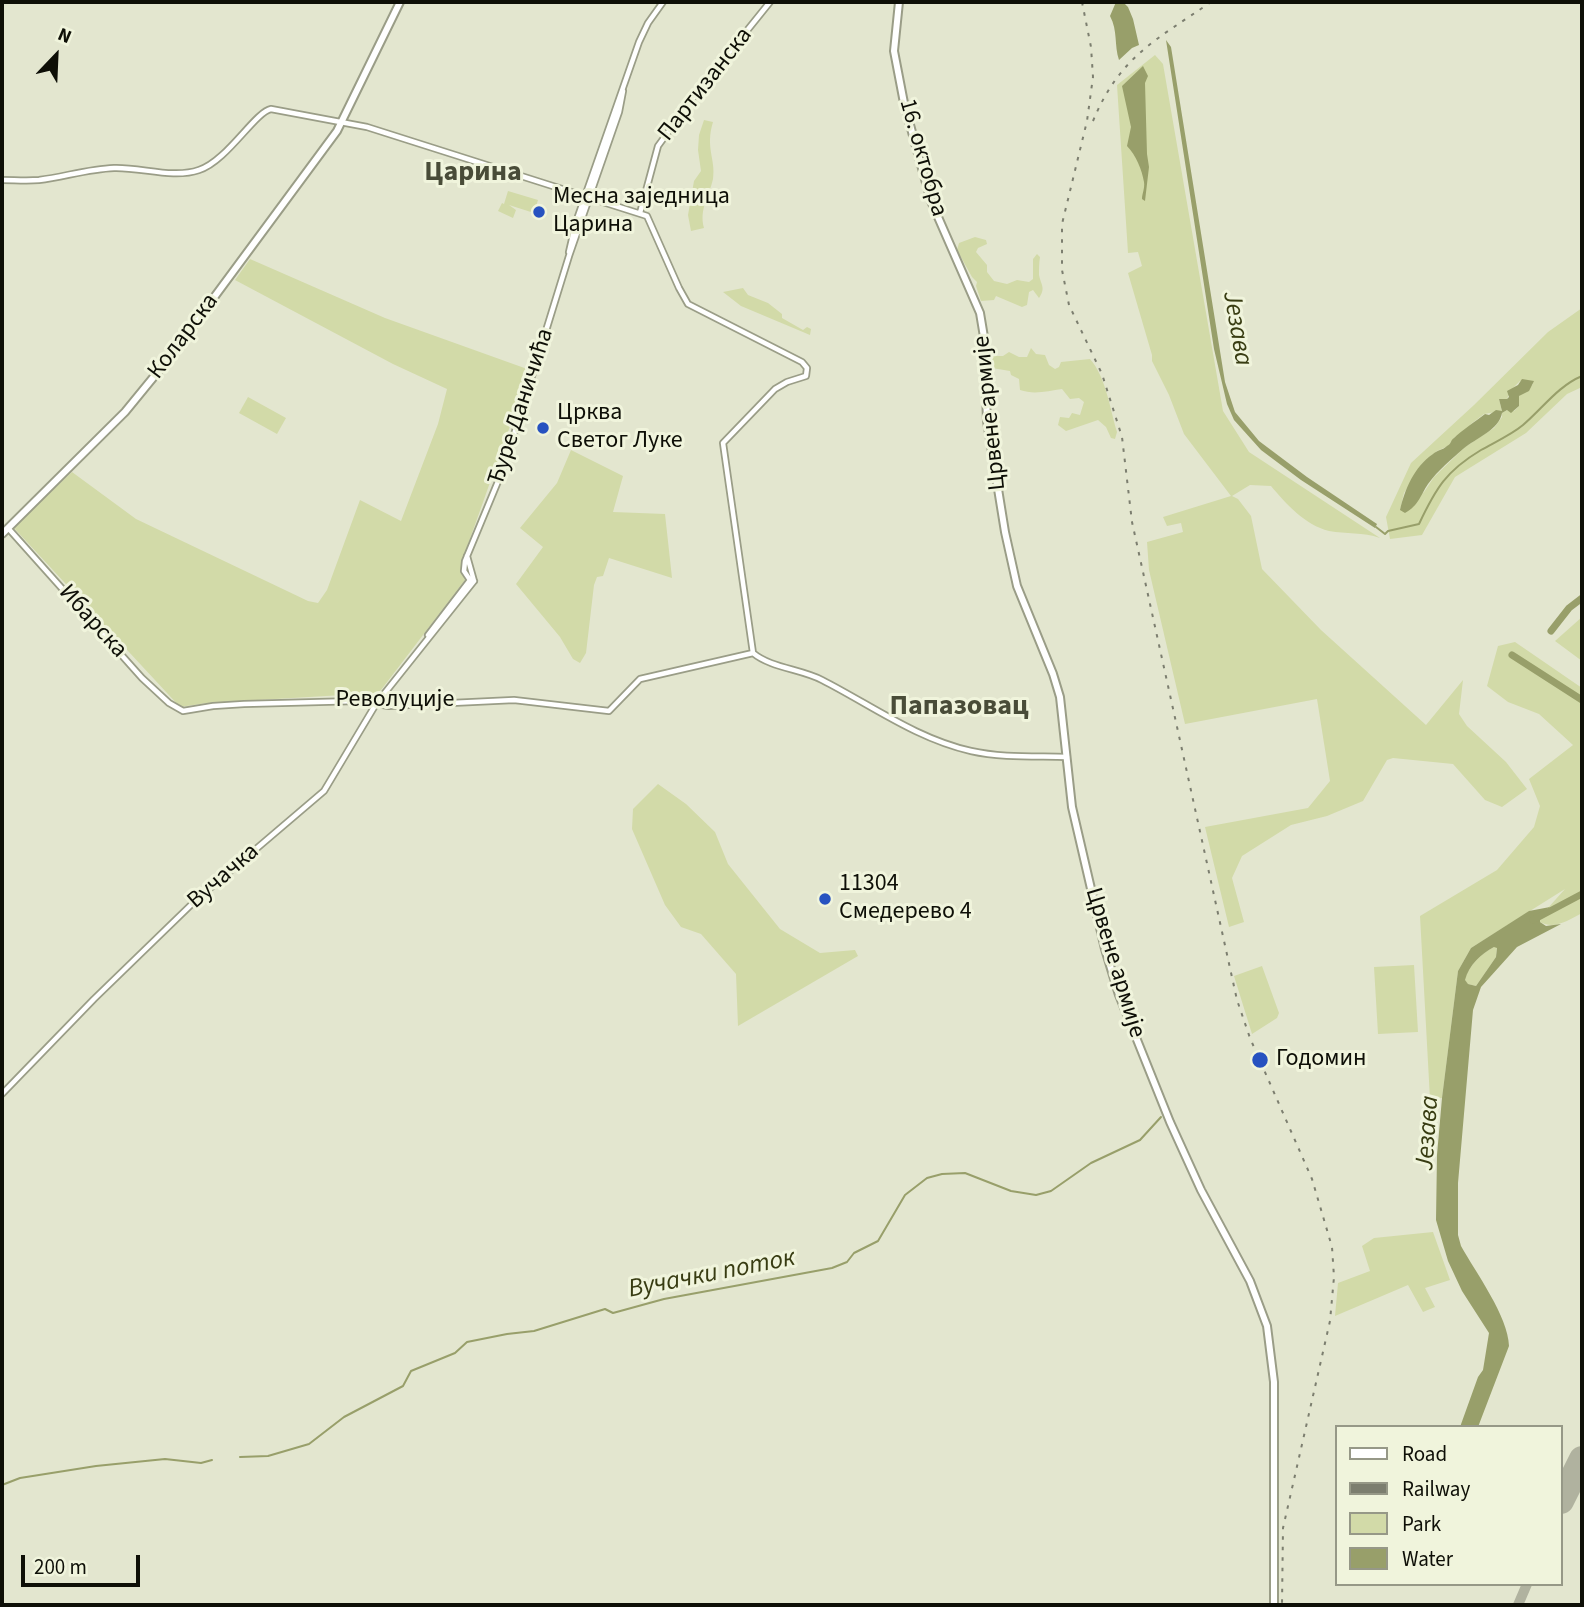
<!DOCTYPE html>
<html>
<head>
<meta charset="utf-8">
<style>
  body { margin:0 }
  #map { position:relative; width:1584px; height:1607px; overflow:hidden; background:#e3e6cf; font-family:"Source Sans 3",sans-serif }
  canvas { display:block }
  .frame { position:absolute; inset:0; border:4px solid #0e0f07; pointer-events:none }
  .legend { position:absolute; left:1335px; top:1425px; width:228px; height:161px; box-sizing:border-box; background:#f0f4dc; border:2px solid #969887; margin:0; padding:9px 12px; list-style:none; font-size:21px; color:#0e0f07 }
  .legend li { display:flex; align-items:center; gap:14px; height:35px }
  .legend b { width:35px; border:2px solid #969887 }
  .north { position:absolute; left:21px; top:21px; width:70px; height:70px; -webkit-text-stroke:5px #f0f4dc; paint-order:stroke; rotate:23deg; font-size:19px; font-weight:700; line-height:28px; text-align:center; color:#0e0f07 }
  .north::after { content:''; display:block; margin:auto; width:24px; height:32px; background:#0e0f07; clip-path:polygon(50% 0,100% 100%,50% 72%,0 100%) }
  .scale { position:absolute; left:21px; top:1555px; width:119px; height:32px; box-sizing:border-box; border:4px solid #0e0f07; border-top:0; padding-left:9px; font-size:21px; line-height:24px; white-space:nowrap; color:#0e0f07; -webkit-text-stroke:5px #f0f4dc; paint-order:stroke }
</style>
</head>
<body>
<div id="map">
<canvas width="1584" height="1607"></canvas>
<div class="frame"></div>
<ul class="legend">
<li><b style="height:9px;background:#fff"></b>Road</li>
<li><b style="height:9px;background:#7c7e6f"></b>Railway</li>
<li><b style="height:19px;background:#d2daa8"></b>Park</li>
<li><b style="height:19px;background:#989f6a"></b>Water</li>
</ul>
<div class="north">N</div>
<div class="scale">200 m</div>
</div>
<script>
const c = document.querySelector('canvas').getContext('2d');
c.lineJoin = 'round';
function fillPath(path, color) { c.fillStyle = color; c.fill(path, 'evenodd'); }
function stroke(path, color, width, dash) { c.strokeStyle = color; c.lineWidth = width; c.lineCap = dash ? 'butt' : 'round'; c.setLineDash(dash || []); c.stroke(path); }
function drawText(font, color, halo, rows, align = 'center') {
  c.font = font + ' "Source Sans 3",sans-serif'; c.lineWidth = 6; c.setLineDash([]); c.textBaseline = 'middle'; c.strokeStyle = halo; c.fillStyle = color; for (const [text, x, y, turn = 0] of rows) {
    c.save(); c.translate(x, y); c.rotate((+turn || 0) * Math.PI / 180); c.textAlign = isNaN(turn) ? turn : align; if (halo) c.strokeText(text, 0, 0); c.fillText(text, 0, 0); c.restore();
  }
}
fillPath(new Path2D(`
  M1155,55l8,9 60,347 26,41 131,86c-17,-6 -34,-4 -51,-7 -24,-6 -43,-27 -58,-45l-21,-1 -18,11 6,3 13,17 11,53 59,61 105,95 37,-45 -4,34 8,12 39,36 21,27 -25,18 -17,-7 -32,-36 -60,-6 -6,2 -24,41 -36,15 -36,9 -49,31 -10,22 12,44 -15,5 -24,-100 103,-19 22,-27 -13,-82 -132,25 -36,-154 -2,-28 36,-10 -2,-9 -14,3 -4,-9 68,-21 -47,-62 -15,-39 -17,-34v-6l-24,-82 14,-7 -4,-14 -10,1 -11,-168z
  M704,120l9,2c-8,26 3,37 0,57 -4,18 -14,30 -9,49l-13,3 -3,-16 6,-34 7,-10 -3,-21 1,-15z
  M508,191l30,9 -4,13 -25,-8 7,5 -3,8 -15,-7 4,-8 2,1z
  M975,237l11,3 1,4 -9,4 -2,4 11,13v7l7,9 13,3 10,-4 12,2 4,-3v-20l4,-5 3,3c-1,6 -1,12 -1,18 2,10 7,13 0,23l-6,-8 -4,2 -2,13 -5,2 -26,-11 -2,4 -13,1 -5,-15 1,-4 -5,-5 -15,-27 2,-7z
  M250,259l135,59 145,52 -69,194 4,16 -84,110 -4,3 -170,10 -27,4 -167,-180 59,-55 64,47 172,82 10,2 9,-13 33,-90 41,21 37,-97 9,-35 -54,-25 -158,-84z
  M743,288l5,7 20,8 14,11v4l21,12 4,-3 4,2 -1,6 -69,-29 -18,-14z
  M1582,308v79l-15,7 -41,39 -71,44 -33,58 -32,4 -4,-22 25,-54 63,-58 74,-73zM1520,381l13,3 -14,12v10l-5,5 -7,-1 -5,3v4l-8,11 -29,19 -31,30 -10,15 -24,18 4,-17 18,-29 15,-13 11,-5 7,-9 12,-7 4,-6 13,-10 18,-3 -3,-12h8l4,-9z
  M1031,348l5,6 9,1 4,10 6,4 4,-2 2,-5 29,-3c16,18 20,50 27,73l-2,7 -4,-1 -5,-11 -8,-7 -32,11 -8,-6 2,-8 9,1 3,-5 8,2 4,-13 -5,-4 -9,1 -8,-10c-14,2 -28,6 -42,1l-1,-11 -8,-4 -1,-4 -18,-3 -1,-12h12l6,-4 10,5h8z
  M248,397l38,21 -9,16 -38,-21z
  M571,450l52,26 -10,36 52,2 7,64 -63,-20 -6,18 -6,1 -3,8 -8,68 -6,10 -7,-4 -13,-22 -44,-53 27,-37 -23,-19 37,-45z
  M1582,617v44l-27,-20z
  M1515,642l67,46v225c-13,7 -28,17 -42,9v-8l7,-5 18,-20 -94,59 -13,23 -16,127 -12,1 -10,-183 77,-46 37,-43 6,-21 -11,-27 44,-34 -34,-31 -31,-12 -21,-16 11,-40z
  M658,784l28,20 29,28 13,32 52,65 40,24 35,-3 3,6 -120,70 -2,-52 -35,-40 -20,-7 -16,-22 -33,-76 1,-20z
  M1494,947h3l-1,10 -20,29 -8,-2 -4,-4c6,-15 16,-26 30,-33z
  M1414,965l4,67 -40,2 -4,-67z
  M1262,966l17,47 -2,5 -25,16 -18,-58z
  M1433,1232l17,48 -25,8 10,19 -12,5 -15,-27 -73,31 3,-33 32,-12 -8,-25 12,-8z`), '#d2daa8');
fillPath(new Path2D(`
  M1116,2h7l5,5 5,12 6,26 -7,3 -13,12c-5,-15 -1,-29 -9,-44z
  M1166,40l5,7 54,335 10,30 24,29 48,36 67,45 3,2 -2,4 -74,-48 -40,-30 -27,-30 -7,-16 -13,-55z
  M1143,66l5,10 -3,7 2,71 2,13 -4,34 -3,-2c0,-5 3,-11 2,-17 -2,-12 -8,-27 -17,-36l4,-19 -9,-41z
  M1522,379l12,2 -5,10 -10,5v10l-8,7 -4,-3 -5,3c-3,17 -26,25 -39,36 -11,10 -25,21 -35,35 -8,12 -9,21 -23,29l-5,-3c5,-21 14,-43 33,-56 4,-4 10,-4 14,-8 5,-3 3,-5 7,-8 7,-7 22,-17 31,-24l4,1 7,-5 6,1 -3,-12h8l2,-2 -2,-6 11,-6z
  M1550,907l-10,7v8l6,4 15,-2 -44,23 -36,40 -8,23 -15,173v52l3,11c15,27 47,70 48,100l-31,81h-18l18,-50 5,-7 6,-37 -27,-42 -14,-30 -12,-41 1,-65 5,-57 16,-127 13,-23 58,-37zM1494,947l3,1 -1,9 -20,29 -8,-2 -3,-4c4,-15 16,-26 29,-33z`), '#989f6a');
stroke(new Path2D(`
  M1376,527l9,7 3,-3 31,-7c17,-36 27,-53 62,-74 14,-8 30,-15 42,-25 20,-17 35,-39 59,-49
  M240,1457l28,-1 41,-12 35,-27 59,-31 8,-15 44,-18 12,-11 40,-8 27,-3 71,-22 8,4 51,-14 168,-31 15,-6 7,-9 24,-12 27,-46 22,-17 15,-4 23,-1 46,18 25,4 15,-4 40,-28 49,-23 21,-23
  M2,1485l18,-7 76,-12 69,-7 36,4 11,-3`), '#989f6a', 2);
stroke(new Path2D(`
  M1551,631l18,-23 13,-10
  M1512,655l70,45
  M1533,920l49,-26`), '#989f6a', 7);
stroke(new Path2D(`
  M1518,1605l9,-21`), '#b0b29f', 10);
stroke(new Path2D(`
  M1561,1501l21,-42`), '#b0b29f', 26);
const minor = new Path2D(`
  M2,180c12,0 25,1 37,0 25,-3 49,-11 75,-12 27,-1 59,11 85,2 28,-9 56,-58 72,-61l96,18 280,89 32,72 9,16 114,58 5,6 -1,8 -19,6 -12,7 -52,54 30,210c18,15 48,16 69,27 49,25 95,59 149,71 31,7 65,5 96,6
  M640,213l18,-67 38,-52 74,-92
  M569,252l7,-30 63,-180 9,-19 15,-21
  M8,528l134,150 27,25 14,8 30,-5 31,-2 113,-3 32,5 125,-6 95,11 31,-32 113,-26
  M467,556l7,25
  M470,580l-6,-9 1,-10 39,-94 65,-211 50,-144 4,-21
  M428,635l42,-55
  M2,1094l92,-95 101,-98 129,-110 52,-87 98,-123`);
const major = new Path2D(`
  M899,2l-5,49 10,52 27,98 49,112 4,24 3,84 18,111 12,54 36,88 7,23 12,110 33,142 14,46 51,127 31,68 49,91 17,45 7,56v223
  M2,534l123,-122 45,-55 167,-226 63,-129`);
stroke(minor, '#9a9d87', 8);
stroke(major, '#9a9d87', 10);
stroke(minor, '#fff', 4.5);
stroke(major, '#fff', 6);
stroke(new Path2D(`
  M1082,2l9,45 2,30 -6,44 -25,103v46l7,35 33,69 20,63 10,85 105,478 13,38 62,141 20,68 2,30 -4,44 -47,207 -1,77
  M1093,121c27,-65 63,-81 118,-119`), '#7c7e6f', 2, [3.5, 7]);
for (const [x, y, r, color] of [
  [539,212,7,"#2752c0"],
  [543,428,7,"#2752c0"],
  [825,899,7,"#2752c0"],
  [1260,1060,9,"#2752c0"]
]) { const dot = new Path2D(); dot.arc(x, y, r, 0, 2 * Math.PI); c.fillStyle = color; c.fill(dot); stroke(dot, '#f0f4dc', 2.5); }
drawText('24px', '#0e0f07', '#f0f4dc', [
  ["Партизанска",706,85,-52],
  ["16. октобра",922,158,74],
  ["Коларска",184,337,-53],
  ["Ђуре Даничића",522,407,-72],
  ["Црвене армије",991,413,-96],
  ["Ибарска",92,622,48],
  ["Револуције",395,701],
  ["Вучачка",224,877,-41],
  ["Црвене армије",1114,963,73]
]);
drawText('24px', '#0e0f07', '#f0f4dc', [
  ["Месна заједница",553,198],
  ["Царина",553,226],
  ["Црква",557,414],
  ["Светог Луке",557,442],
  ["11304",839,885],
  ["Смедерево 4",839,913],
  ["Годомин",1276,1060]
], 'left');
drawText('italic 26px', '#383c12', '#f0f4dc', [
  ["Језава",1236,329,80],
  ["Језава",1429,1133,-86],
  ["Вучачки поток",712,1275,-11]
]);
drawText('bold 28px', '#494c38', '#f0f4dc', [
  ["Царина",473,174],
  ["Папазовац",959,708]
]);
</script>
</body>
</html>
